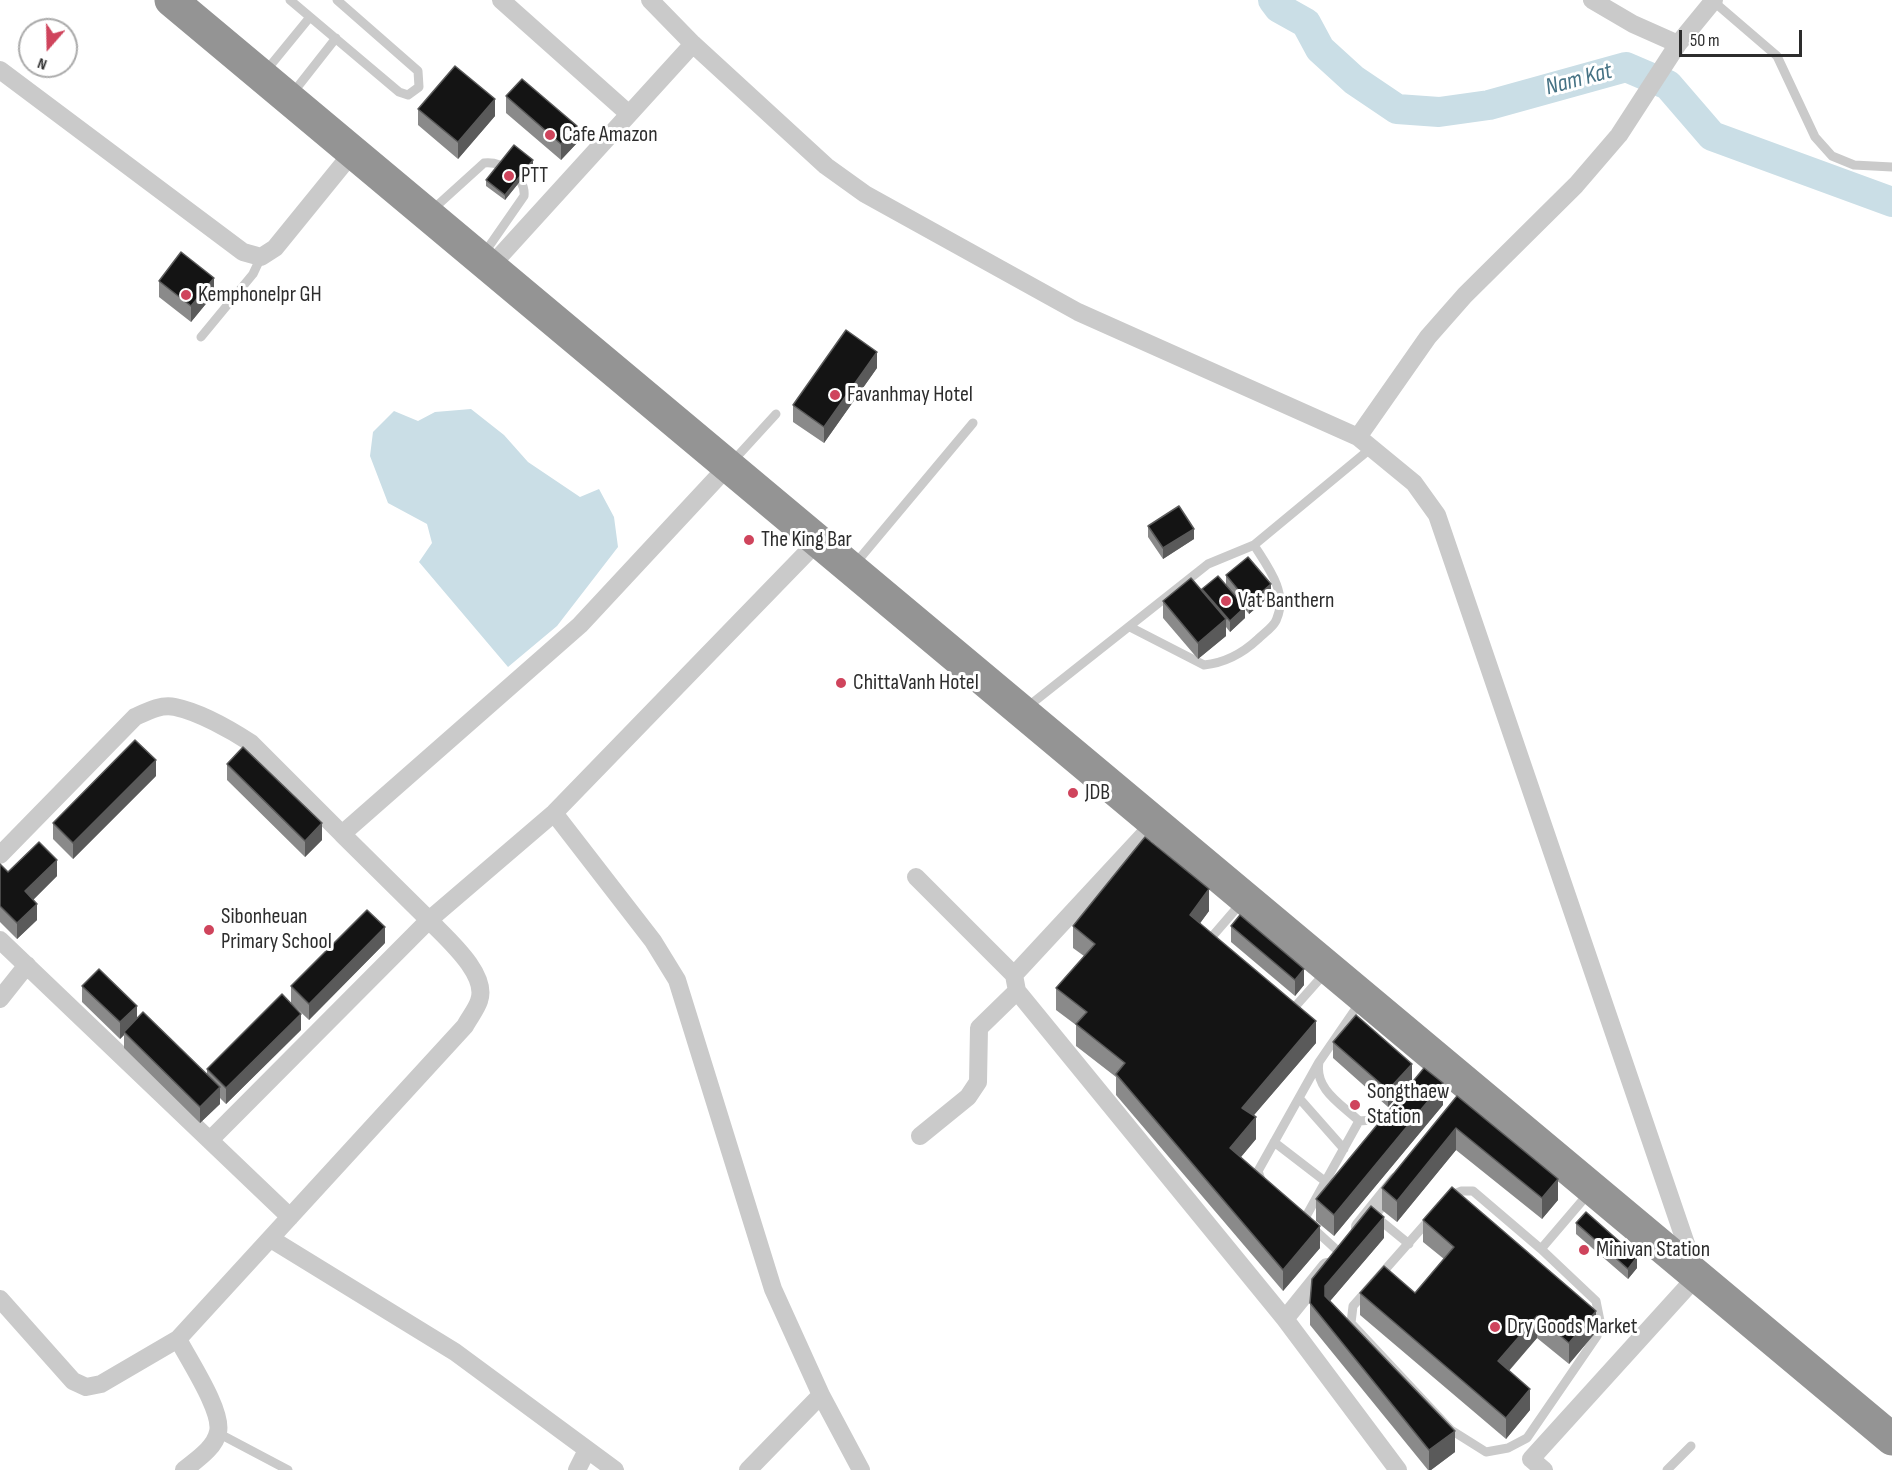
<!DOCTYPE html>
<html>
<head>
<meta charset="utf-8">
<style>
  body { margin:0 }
  #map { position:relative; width:1892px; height:1470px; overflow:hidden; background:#fff; font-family:"Sofia Sans Condensed",sans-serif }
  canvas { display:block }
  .north { position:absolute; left:18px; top:18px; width:60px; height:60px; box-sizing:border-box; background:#fff; border:2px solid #ababab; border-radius:50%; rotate:200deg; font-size:16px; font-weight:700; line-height:24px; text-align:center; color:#2d2d2d }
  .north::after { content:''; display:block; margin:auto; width:21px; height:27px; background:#cf445c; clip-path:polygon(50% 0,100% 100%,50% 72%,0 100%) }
  .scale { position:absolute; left:1679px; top:30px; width:123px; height:27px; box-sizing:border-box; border:3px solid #2d2d2d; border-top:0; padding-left:8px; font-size:18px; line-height:21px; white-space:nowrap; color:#2d2d2d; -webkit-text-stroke:4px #fff; paint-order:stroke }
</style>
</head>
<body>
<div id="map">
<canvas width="1892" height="1470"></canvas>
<div class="north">N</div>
<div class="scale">50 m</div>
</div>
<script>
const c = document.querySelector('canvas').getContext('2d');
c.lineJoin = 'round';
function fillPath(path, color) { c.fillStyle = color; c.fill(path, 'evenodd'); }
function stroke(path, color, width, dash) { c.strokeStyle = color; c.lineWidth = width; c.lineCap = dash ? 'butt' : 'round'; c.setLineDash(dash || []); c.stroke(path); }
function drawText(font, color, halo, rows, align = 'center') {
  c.font = font + ' "Sofia Sans Condensed",sans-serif'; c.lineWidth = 6; c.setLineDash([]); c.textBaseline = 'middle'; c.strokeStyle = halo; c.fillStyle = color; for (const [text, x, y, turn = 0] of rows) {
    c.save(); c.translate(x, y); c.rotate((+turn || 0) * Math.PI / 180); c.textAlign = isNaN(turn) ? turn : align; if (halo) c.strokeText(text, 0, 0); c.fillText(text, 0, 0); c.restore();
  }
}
fillPath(new Path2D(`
  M471,409l33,26 24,27 52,35 19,-8 15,28 4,30 -61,79 -49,41 -89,-105 13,-19 -5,-19 -39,-21 -18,-47 3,-24 21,-21 24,10 17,-9z`), '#cadee6');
stroke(new Path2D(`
  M1273,0l6,8 27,15 14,26 34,31 43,29 42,3 50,-7 137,-38 42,18 44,51 180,66`), '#cadee6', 30);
stroke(new Path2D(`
  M290,0l109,92 9,3 11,-8 -1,-16 -81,-71
  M1713,1l64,55 38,81 17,19 22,9 38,2
  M265,72l45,-55
  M292,94l44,-56
  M431,211l53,-48c18,-2 42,14 40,33l-41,59
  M201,337l52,-63 8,-17
  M733,461l43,-47
  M855,564l118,-141
  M1130,627l74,38c20,-2 39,-12 54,-26 6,-6 17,-13 19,-21 11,-26 -10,-52 -23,-73
  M1026,708l182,-144 46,-19 116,-96
  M1215,943l-5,-4 32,-37
  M1288,1004l5,5 32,-36
  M1299,1098l45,51
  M1359,1121c-18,-17 -45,-32 -40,-59l42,-61
  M1274,1142l52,40
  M1262,1183l-4,-12 61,-109
  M1461,1191h12l68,58 55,52 4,20 -3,15 -70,102 -19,10 -22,4 -35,-22 -100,-107 2,-17 97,-110z
  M1376,1217l33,27
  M1541,1249l47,-55
  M1339,1252l-35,-32 55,-99 27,-2 6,-5
  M218,1433l70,37
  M1667,1470l24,-24`), '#cacaca', 9);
stroke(new Path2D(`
  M501,0l128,114
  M650,0l43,44 133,122 39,28 213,118 280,125 56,46 23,32 260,761 -166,183 13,11
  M1592,0l41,24 45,20 36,-44
  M0,70l243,182 18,5 14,-9 78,-96
  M490,267l203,-223
  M1358,437l70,-100 37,-42 111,-110 43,-50 59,-91
  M554,813l99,128 24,39 96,309 48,106 40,75
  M1155,823l-141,152 3,16 268,328 113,151
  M0,855l135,-138c13,-6 26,-13 40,-10 24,5 56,23 76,36l91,91
  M916,877l98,98
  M0,940l290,277
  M0,999l27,-34
  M920,1136l48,-39 10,-15 1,-54 38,-37
  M210,1140l219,-220 -87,-86 238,-209 148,-159
  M1360,1227l37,-46
  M271,1239l184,113 160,118
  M0,1299l73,82 13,6 15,-3 77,-45 287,-313c4,-8 11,-16 14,-25 10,-27 -33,-63 -50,-81l125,-107 264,-272
  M1285,1319l42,-52
  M178,1339c10,20 45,72 40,93 -3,16 -22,28 -34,38
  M577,1470l10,-20
  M748,1470l73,-75`), '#cacaca', 18);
stroke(new Path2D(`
  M171,0l1721,1439`), '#949494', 33);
fillPath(new Path2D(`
  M506,96l71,47 -16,17 -55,-47z
  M418,109l77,7 -37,43 -40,-34z
  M533,165l-28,35 -19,-14v-6z
  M159,281l55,13 -23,28 -32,-25z
  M877,368l-53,75 -31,-21v-17z
  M1148,526l46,13 -31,20 -15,-22z
  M1226,575l45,20 -22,19 -4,-5v9l-15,14 -4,-5v9l-28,23 -35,-41v-17l39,-10v-2l24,-5z
  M227,764l95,76 -17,17 -78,-77z
  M156,776l-83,83 -20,-20v-16z
  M0,864l8,8 49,4 -24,24 4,20 -20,19 -17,-17z
  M1209,911l-9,12 116,120 -63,73 3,23 -15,18 79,91 -37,43 -167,-196v-18l-40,-31v-21l-20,-15v-22l28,-32 -11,-8v-22z
  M1231,926l73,59 -9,11 -64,-54z
  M385,943l-76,77 -18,-17v-17z
  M82,986l55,33 70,56v-6l94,-39 -75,74 -6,-6v6l-20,19 -76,-75v-13l-4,4 -38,-37z
  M1333,1042l79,38 -24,27 -55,-49z
  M1457,1096l101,104 -16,19 -86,-69 -59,72 -15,-12v-22z
  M1443,1105l-109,131 -18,-15v-22z
  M1423,1220l173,112 -27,32 -32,-26 -28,33 21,39 -24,29 -146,-124v-22h55l29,-34 -21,-17z
  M1576,1223l61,45 -9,11 -52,-45z
  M1384,1238l-54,63 125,151 -24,18h-3l-118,-145v-22z`), '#8a8a8a');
fillPath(new Path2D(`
  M495,99v17l-37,43v-17z
  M577,126v17l-16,17v-16z
  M533,160v5l-28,35v-5z
  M214,278v16l-23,28v-16z
  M877,352v16l-53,75v-16z
  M1194,529v10l-31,20v-11z
  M1271,584v11l-22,19v-11z
  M1245,607v11l-15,14v-11z
  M1226,619v17l-28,23v-16z
  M156,760v16l-83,83v-16z
  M322,823v17l-17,17v-16z
  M57,860v16l-32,32v-17z
  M1209,889v22l-19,26v-22z
  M37,904v16l-20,19v-16z
  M385,927v16l-76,77v-16z
  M1304,969v16l-9,11v-16z
  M137,1006v16l-13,10v3l-4,4v-17z
  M301,1014v16l-75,74v-16z
  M1316,1021v22l-74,86v-21z
  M1412,1064v16l-24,27v-17z
  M1443,1083v22l-109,131v-21z
  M220,1087v17l-20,19v-16z
  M1256,1117v22l-26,31v-22z
  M1456,1128v22l-59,72v-21z
  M1558,1179v21l-16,19v-21z
  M1384,1217v21l-59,69v-21z
  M1320,1226v22l-37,43v-21z
  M1637,1257v11l-9,11v-10z
  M1596,1311v21l-27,32v-21z
  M1537,1316v22l-39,45v-22z
  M1530,1389v21l-24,29v-21z
  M1455,1431v21l-24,18h-2v-20z`), '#5a5a5a');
const building = new Path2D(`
  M455,66l40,33 -37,43 -40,-33z
  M522,79l55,47 -16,18 -55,-48z
  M514,145l19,15 -28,35 -19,-15z
  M181,252l33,26 -23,28 -32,-25z
  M846,330l31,22 -53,75 -31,-22z
  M1179,506l15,23 -31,19 -15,-22z
  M1248,557l23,27 -22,19 -23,-28z
  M1218,576l27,31 -15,14 -28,-32z
  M1191,578l35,41 -28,24 -35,-42z
  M135,740l21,20 -83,83 -20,-20z
  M243,747l79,76 -17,18 -78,-77z
  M1145,837l64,52 -19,26 126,106 -74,87 14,9 -26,31 90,78 -37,44 -167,-196 9,-11 -49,-39 11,-12 -31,-24 39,-44 -22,-18z
  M39,842l18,18 -32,31 12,13 -20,19 -17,-17v-42l8,8z
  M367,910l18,17 -76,77 -18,-18z
  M1240,915l64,54 -9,11 -64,-54z
  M99,969l38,37 -17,16 -38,-36z
  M282,994l19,20 -75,74 -19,-19z
  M143,1012l77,75 -20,20 -76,-75z
  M1356,1015l56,49 -24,26 -55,-48z
  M1424,1068l19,15 -109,132 -18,-16z
  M1457,1096l101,83 -16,19 -86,-70 -59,73 -15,-13z
  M1452,1187l144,124 -27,32 -32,-27 -39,45 32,28 -24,29 -146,-125 24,-27 31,27 39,-46 -31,-27z
  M1371,1206l13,11 -59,69v10l130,135 -26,19 -119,-147 2,-24z
  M1586,1212l51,45 -9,12 -52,-46z`);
fillPath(building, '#141414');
stroke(building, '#5a5a5a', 1.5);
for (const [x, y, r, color] of [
  [550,135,6,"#cf445c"],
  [509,176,6,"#cf445c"],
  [186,295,6,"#cf445c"],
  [835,395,6,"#cf445c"],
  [749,540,6,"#cf445c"],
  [1226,601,6,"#cf445c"],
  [841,683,6,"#cf445c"],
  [1073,793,6,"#cf445c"],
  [209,930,6,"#cf445c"],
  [1355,1105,6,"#cf445c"],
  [1584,1250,6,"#cf445c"],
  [1495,1327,6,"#cf445c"]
]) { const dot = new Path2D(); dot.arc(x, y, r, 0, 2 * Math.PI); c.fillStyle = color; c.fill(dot); stroke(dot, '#fff', 2); }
drawText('22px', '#2d2d2d', '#fff', [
  ["Cafe Amazon",562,135],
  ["PTT",521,176],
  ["Kemphonelpr GH",198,295],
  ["Favanhmay Hotel",847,395],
  ["The King Bar",761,540],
  ["Vat Banthern",1238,601],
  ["ChittaVanh Hotel",853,683],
  ["JDB",1085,793],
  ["Sibonheuan",221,917],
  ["Primary School",221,942],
  ["Songthaew",1367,1092],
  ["Station",1367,1117],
  ["Minivan Station",1596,1250],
  ["Dry Goods Market",1507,1327]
], 'left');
drawText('italic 24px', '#457284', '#fff', [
  ["Nam Kat",1579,80,-15]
]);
</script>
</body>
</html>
